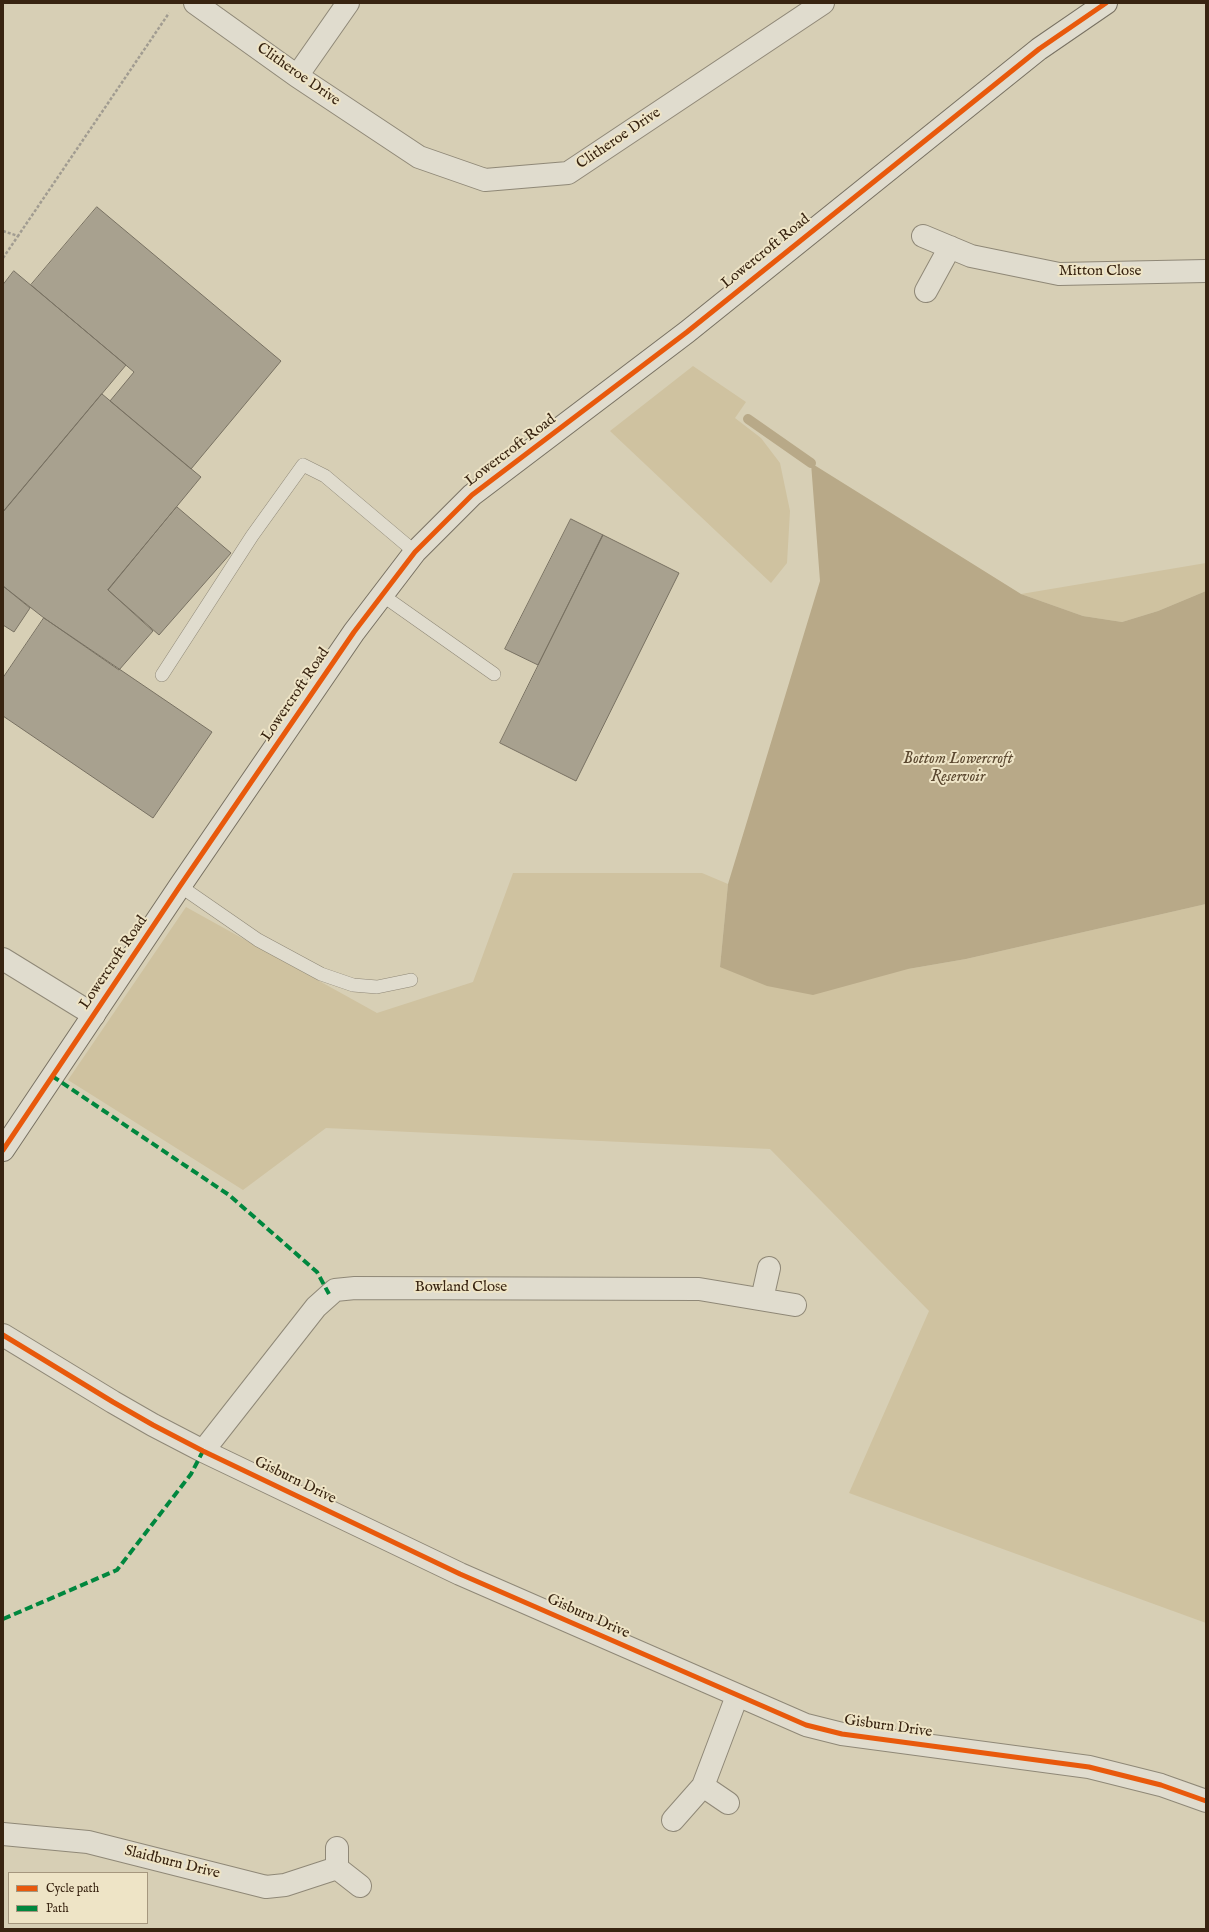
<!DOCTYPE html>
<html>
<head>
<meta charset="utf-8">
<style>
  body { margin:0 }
  #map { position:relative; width:1209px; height:1932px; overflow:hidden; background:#d7cfb5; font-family:"IM FELL English",serif }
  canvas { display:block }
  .frame { position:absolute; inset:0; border:4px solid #382411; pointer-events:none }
  .legend { position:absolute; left:8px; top:1872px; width:140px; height:52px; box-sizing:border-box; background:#eee4c6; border:1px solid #a5977e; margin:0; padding:5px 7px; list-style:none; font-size:12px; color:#382411 }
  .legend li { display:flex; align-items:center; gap:8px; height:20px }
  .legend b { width:20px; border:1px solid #a5977e }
</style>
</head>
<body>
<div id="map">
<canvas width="1209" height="1932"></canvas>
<div class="frame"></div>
<ul class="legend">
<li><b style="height:5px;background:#e8590c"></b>Cycle path</li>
<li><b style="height:5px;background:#00873e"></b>Path</li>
</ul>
</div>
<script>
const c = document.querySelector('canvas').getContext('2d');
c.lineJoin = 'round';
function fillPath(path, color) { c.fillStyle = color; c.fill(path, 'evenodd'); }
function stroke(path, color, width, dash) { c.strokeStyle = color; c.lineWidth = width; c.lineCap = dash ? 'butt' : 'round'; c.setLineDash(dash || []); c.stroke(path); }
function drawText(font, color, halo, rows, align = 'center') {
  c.font = font + ' "IM FELL English",serif'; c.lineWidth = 4; c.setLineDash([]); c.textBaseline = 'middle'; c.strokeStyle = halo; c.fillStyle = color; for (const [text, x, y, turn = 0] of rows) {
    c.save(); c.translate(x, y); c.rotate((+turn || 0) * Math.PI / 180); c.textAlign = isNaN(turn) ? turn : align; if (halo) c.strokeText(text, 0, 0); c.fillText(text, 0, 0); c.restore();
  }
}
fillPath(new Path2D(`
  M693,366l53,36 -11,16 26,20 19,25 10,48 -3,52 -16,20 -161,-152z
  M1206,563v28l-48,20 -36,11 -39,-6 -62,-22z
  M513,873h189l26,11 -8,83 188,2 58,-10 240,-55v719l-357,-130 80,-182 -159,-162 -444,-21 -83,62 -175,-110 118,-173 191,106 96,-31z`), '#cfc2a0');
fillPath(new Path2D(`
  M811,463l210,131 62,22 39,6 36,-11 48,-20v313l-240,55 -58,10 -95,26 -46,-9 -47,-19 8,-83 92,-303z`), '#b8a988');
stroke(new Path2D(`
  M748,419l63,44`), '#b8a988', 10);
const building = new Path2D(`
  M97,207l184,154 -90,108 -81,-68 24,-29 -103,-87z
  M14,271l112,94 -123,147v-227z
  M102,394l99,83 -93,113 45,41 -34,39 -75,-52 -41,-32v-74z
  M177,507l54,46 -72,82 -51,-45z
  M571,519l32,16 -65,130 -33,-16z
  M603,535l76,38 -103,208 -76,-38z
  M3,586l27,22 -16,24 -11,-7z
  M44,618l168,114 -59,86 -150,-102v-38z`);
fillPath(building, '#a8a18f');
stroke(building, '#787162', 1);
const lane = new Path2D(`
  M382,595l112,79
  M162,675l90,-139 51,-71 22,11 90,76
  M180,886l78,54 63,34 32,11 24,2 34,-7`);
const street = new Path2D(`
  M195,3l102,73 122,81 66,23 83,-7 255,-170
  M297,76l51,-73
  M923,236l48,20 88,18 147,-3
  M926,291l24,-44
  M3,959l91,56
  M762,1299l7,-31
  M3,1335l110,67 40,23 50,26 257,123 346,151 36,9 247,33 72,18 45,16
  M203,1451l113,-144 19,-17 20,-2 344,1 96,16
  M728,1803l-25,-17 34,-90
  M673,1820l30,-34
  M3,1834l85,8 178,45 19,-2 52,-17
  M337,1848v20l23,18`);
const secondary = new Path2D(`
  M3,1150l177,-264 174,-254 61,-80 57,-57 215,-163 352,-283 67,-46`);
stroke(lane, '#8f8877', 14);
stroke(street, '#8f8877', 24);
stroke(secondary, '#787162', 24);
stroke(new Path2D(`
  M3,231l15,5 151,-223
  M3,258l15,-22`), '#a19c91', 2.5, [3, 2]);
stroke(lane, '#e0dcce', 13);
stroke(street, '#e0dcce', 22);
stroke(secondary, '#e0dcce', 22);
stroke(new Path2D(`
  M52,1076l177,119 88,77 12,22
  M3,1619l114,-49 74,-96 12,-23`), '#00873e', 4, [8, 4]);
stroke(new Path2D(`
  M3,1150l177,-264 174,-254 61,-80 57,-57 215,-163 352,-283 67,-46
  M3,1335l110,67 40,23 50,26 257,123 346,151 36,9 247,33 72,18 45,16`), '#e8590c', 5);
drawText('15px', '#382411', '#eee4c6', [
  ["Clitheroe Drive",298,75,35],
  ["Clitheroe Drive",619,139,-34],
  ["Lowercroft Road",766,252,-39],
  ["Mitton Close",1100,272],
  ["Lowercroft Road",511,451,-37],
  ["Lowercroft Road",296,695,-56],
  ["Lowercroft Road",114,963,-56],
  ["Bowland Close",461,1288],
  ["Gisburn Drive",295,1481,26],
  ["Gisburn Drive",588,1617,24],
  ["Gisburn Drive",888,1727,8],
  ["Slaidburn Drive",172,1863,14]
]);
drawText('italic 16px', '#5a472f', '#eee4c6', [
  ["Bottom Lowercroft",958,760],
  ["Reservoir",958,778]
]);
</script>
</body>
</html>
